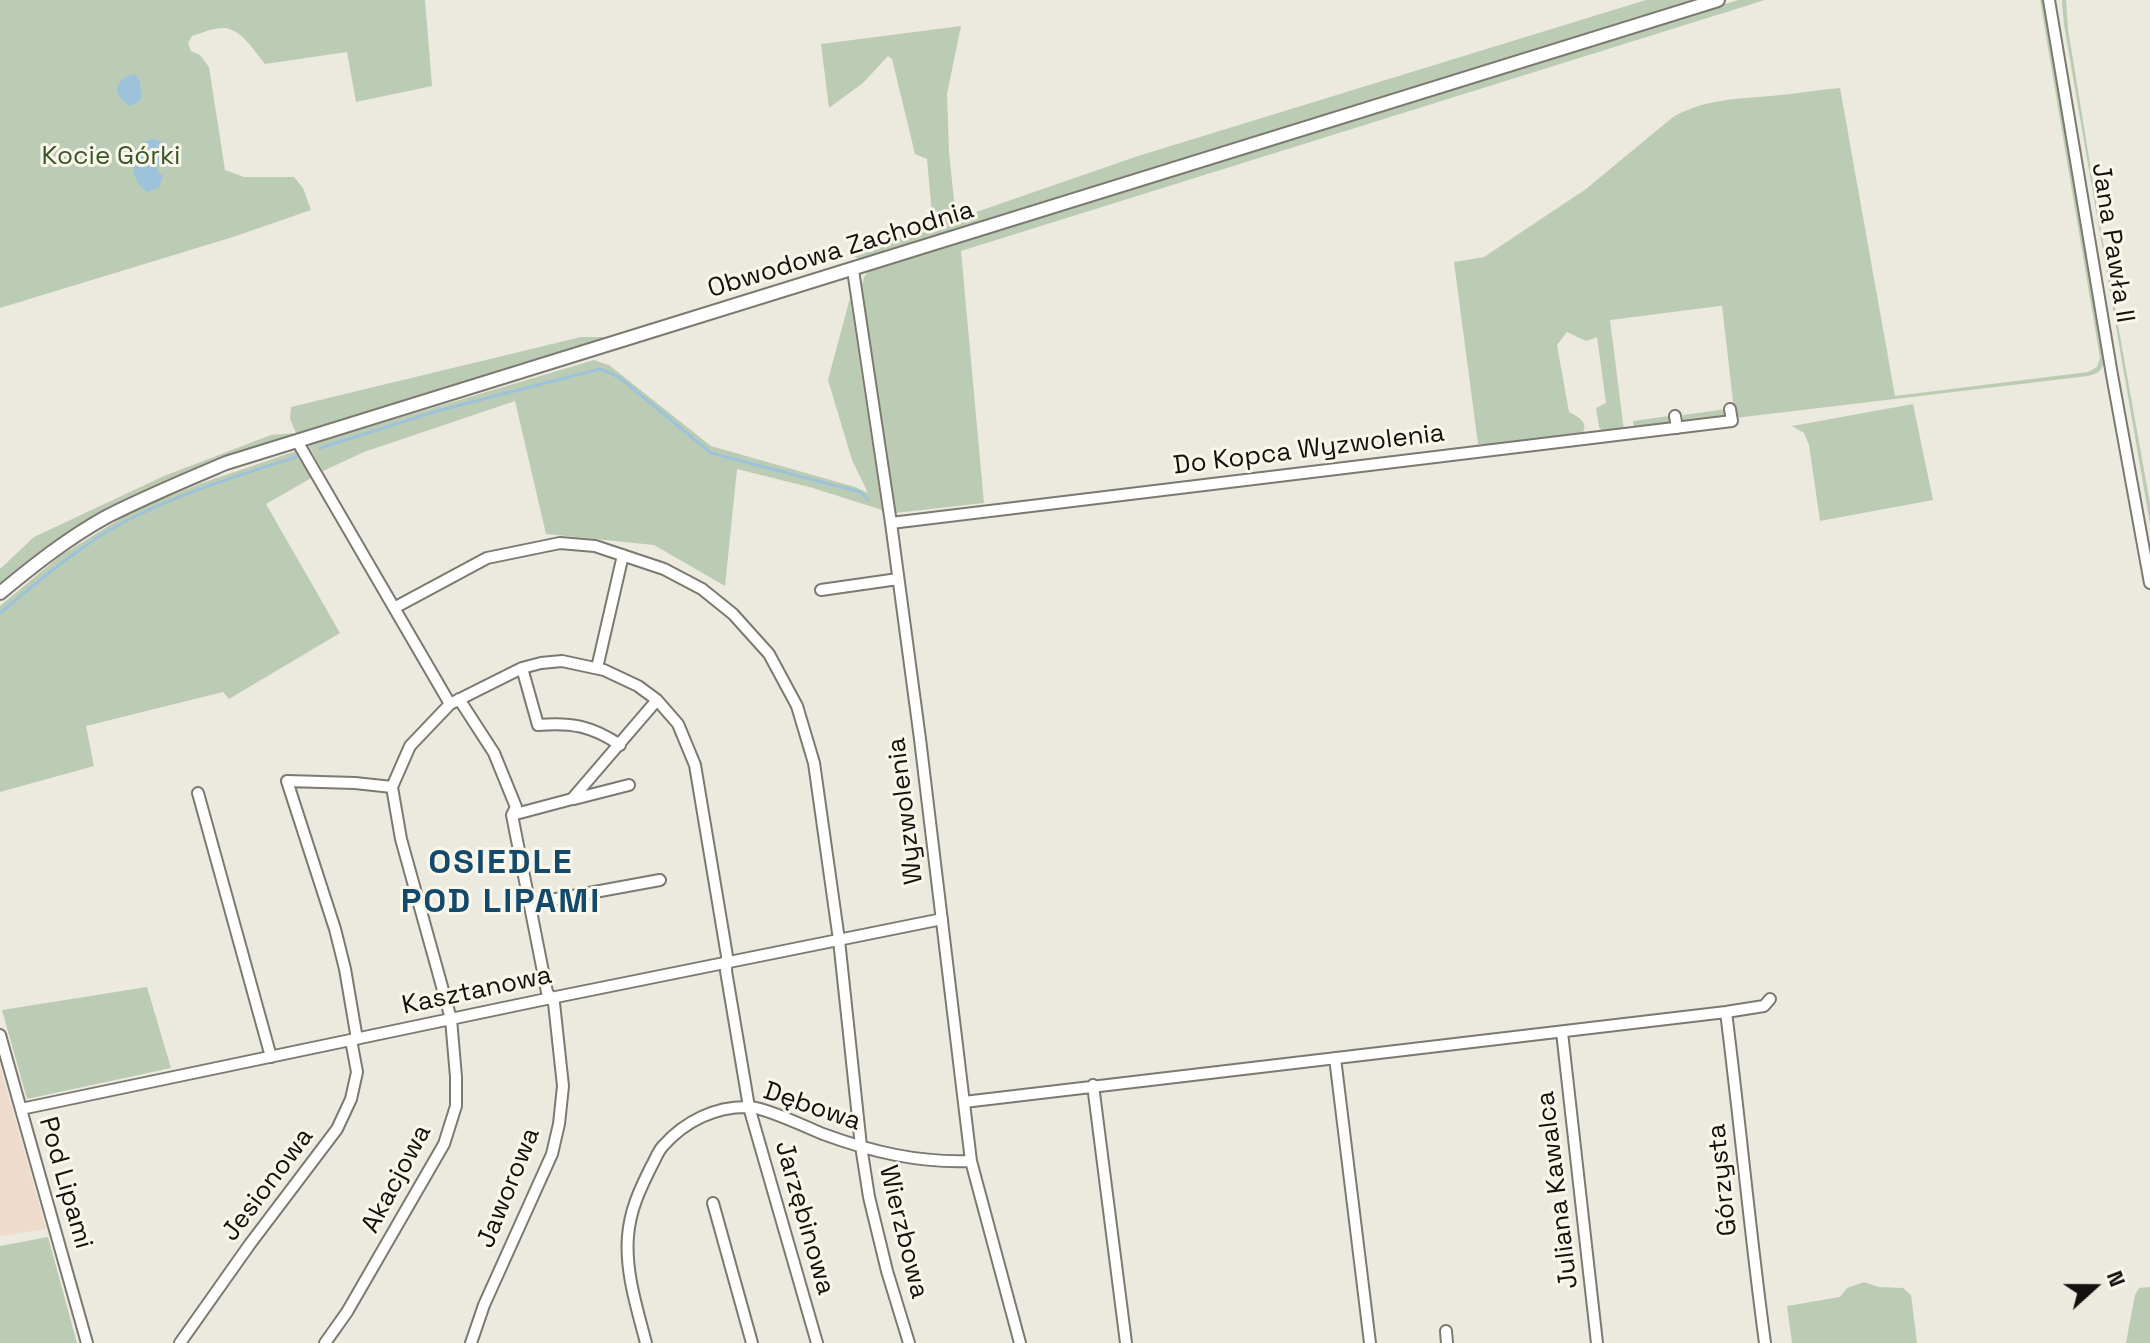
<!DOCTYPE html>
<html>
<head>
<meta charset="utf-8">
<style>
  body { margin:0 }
  #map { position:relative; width:2150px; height:1343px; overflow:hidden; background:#ece9df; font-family:"Space Grotesk",sans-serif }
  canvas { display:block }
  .north { position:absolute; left:2054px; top:1247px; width:80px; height:80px; -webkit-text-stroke:6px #f9f6ec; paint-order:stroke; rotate:69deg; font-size:22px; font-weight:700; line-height:32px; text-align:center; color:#12110e }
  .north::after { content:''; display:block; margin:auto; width:28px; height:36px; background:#12110e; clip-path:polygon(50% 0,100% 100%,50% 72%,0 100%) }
</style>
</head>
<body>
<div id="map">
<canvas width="2150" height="1343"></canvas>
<div class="north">N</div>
</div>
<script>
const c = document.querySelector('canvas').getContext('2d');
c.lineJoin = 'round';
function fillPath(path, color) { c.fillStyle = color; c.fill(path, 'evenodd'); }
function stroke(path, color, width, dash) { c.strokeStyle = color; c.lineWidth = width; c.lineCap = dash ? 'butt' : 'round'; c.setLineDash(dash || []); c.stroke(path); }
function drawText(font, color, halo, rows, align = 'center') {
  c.font = font + ' "Space Grotesk",sans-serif'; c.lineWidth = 6; c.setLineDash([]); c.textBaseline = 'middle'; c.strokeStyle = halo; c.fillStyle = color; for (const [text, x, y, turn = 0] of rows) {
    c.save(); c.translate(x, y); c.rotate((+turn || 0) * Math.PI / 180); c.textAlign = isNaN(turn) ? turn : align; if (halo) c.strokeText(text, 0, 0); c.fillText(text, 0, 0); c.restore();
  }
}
fillPath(new Path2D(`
  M0,1066l46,163 -46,7z`), '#efdbcc');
fillPath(new Path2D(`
  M0,0h425l7,86 -76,16 -9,-50 -82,12c-10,-12 -23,-34 -40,-36 -11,-1 -23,5 -33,8l-4,7 3,8 9,4 9,12 16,103 19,7h50l9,11 8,22 -78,27 -233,71z
  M1646,0h55l-835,259h-7l-4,-2 -1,-3 79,-28 -6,-67 -12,-5 -23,-95 -4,-3 -25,27 -34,25 -8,-64 140,-18 -14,68 2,58 7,67 182,-63z
  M1738,0h27l-804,251 23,252 -89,10 -33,-228 2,-8 5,-7z
  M2040,0h4l3,17 56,331c2,14 2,25 -15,28l-353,42 -13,-112h-2l-110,14 14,111 -21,1 -4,-5 -3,-19 10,-5 -9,-66 -11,4 -19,-9 -10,13 12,67c11,5 22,13 11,24l-75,8h-27l-24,-182 30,-5 102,-68 87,-72c32,-18 63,-18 98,-21 23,-2 46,-6 69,-8l55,308 193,-24 9,-5 3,-9z
  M2062,0h4l2,29 32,196 50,278v21l-86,-499z
  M850,298l32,212 -69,-22 -76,-19 -12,117 -71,-41 -108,-11 -31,-133 -151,51 -41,19 -15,-26 286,-85 15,5 102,81 144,41 13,6 -16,-33 -24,-80z
  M581,337h30l-314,96 -21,9 -84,28 -113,55 -79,60v-16l34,-32 130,-61 107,-41 25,-2 -6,-14 1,-12z
  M1913,404l20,96 -113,21 -11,-76 -5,-12 -12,-7z
  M1727,409l1,9 -45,6v-9z
  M1669,416l1,9 -36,5 -1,-9z
  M296,451l17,26 -47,27 74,129 -111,66 -6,-7 -137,34 8,40 -94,26v-186l60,-50 71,-44 71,-29z
  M147,987l24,81 -144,31 -25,-89z
  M48,1237l29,106h-77v-97z
  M1864,1282l15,5 24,1 8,7 6,48h-125l-5,-37 53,-9 7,-9z
  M2150,1287v56h-24l9,-48 4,-7z`), '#bcccb4');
fillPath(new Path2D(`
  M135,74l4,5 3,18 -4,5 -8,4c-18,-11 -17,-28 5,-32z
  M152,139c12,0 17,11 18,21l-4,8 -4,-3 -5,2 2,6 4,3 -4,12 -11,4c-21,-11 -20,-47 4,-53z`), '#9dc3da');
stroke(new Path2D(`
  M320,448l117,-37 163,-42 19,8 92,76 149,39 8,8
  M0,613c44,-36 88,-75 140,-99 50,-24 104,-40 156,-57`), '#9dc3da', 3);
const minor = new Path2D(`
  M2049,0l63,375 38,208
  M853,270l38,253 29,216 51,422 49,182
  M1675,416l2,12
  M297,441l153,263
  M891,523l841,-102 -2,-12
  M821,590l77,-11
  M394,608l93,-50 73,-15 35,3 69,23 38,20 31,25 36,40 28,52 17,57 25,177 22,206 8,51 18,74 22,72
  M522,668l16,57c33,-3 54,1 82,20
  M597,668l26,-113
  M459,699l35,54 22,54 -4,8 35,177 7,11 9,83 -4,38 -7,30 -68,151 -13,38
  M198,793l73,264
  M574,799l55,-14
  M512,815l60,-16 85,-99
  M529,904l131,-24
  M1726,1012c14,110 24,221 39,331
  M1562,1032l35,311
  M0,1035l87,308
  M357,1039l-12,-70 -10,-40 -48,-148 68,2 37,4
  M1335,1058l35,285
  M1093,1085l33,258
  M964,1102l762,-90 38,-6 6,-7
  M21,1109l530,-111 391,-79
  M713,1203l39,140
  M1446,1331l1,12
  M180,1343l70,-99 87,-115 14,-30 6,-27 -6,-32
  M325,1343l22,-31 97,-168 12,-38v-29l-5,-58 -50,-180 -9,-52 18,-41 40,-42 72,-36 19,-5 21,-2 42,9 34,16 19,14 21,24 17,41 32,191 -1,15 23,136 68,236
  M646,1343c-9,-35 -21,-71 -18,-107 2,-26 12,-47 23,-69 4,-7 7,-16 12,-21 22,-25 53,-40 86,-39 15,0 57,20 74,27 49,18 96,29 148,27`);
const major = new Path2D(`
  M0,593c34,-28 68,-55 106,-76 39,-20 80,-37 120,-54l1492,-463`);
stroke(minor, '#7c7970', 14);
stroke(major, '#7c7970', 16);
stroke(minor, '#fff', 10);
stroke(major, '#fff', 12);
drawText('26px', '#385626', '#f9f6ec', [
  ["Kocie Górki",111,157]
]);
drawText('26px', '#12110e', '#f9f6ec', [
  ["Jana Pawła II",2112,243,81],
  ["Obwodowa Zachodnia",841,250,-17],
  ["Do Kopca Wyzwolenia",1309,450,-7],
  ["Wyzwolenia",906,811,-97],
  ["Kasztanowa",477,991,-12],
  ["Dębowa",812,1107,19],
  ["Akacjowa",397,1179,-62],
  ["Górzysta",1723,1180,-96],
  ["Pod Lipami",65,1183,74],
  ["Jesionowa",268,1185,-53],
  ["Jaworowa",509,1188,-68],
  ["Juliana Kawalca",1558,1190,-97],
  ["Jarzębinowa",804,1218,74],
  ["Wierzbowa",903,1232,76]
]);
c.letterSpacing = '2px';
drawText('bold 34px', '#13496b', '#f9f6ec', [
  ["OSIEDLE",501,864],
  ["POD LIPAMI",501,903]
]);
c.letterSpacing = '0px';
</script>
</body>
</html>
